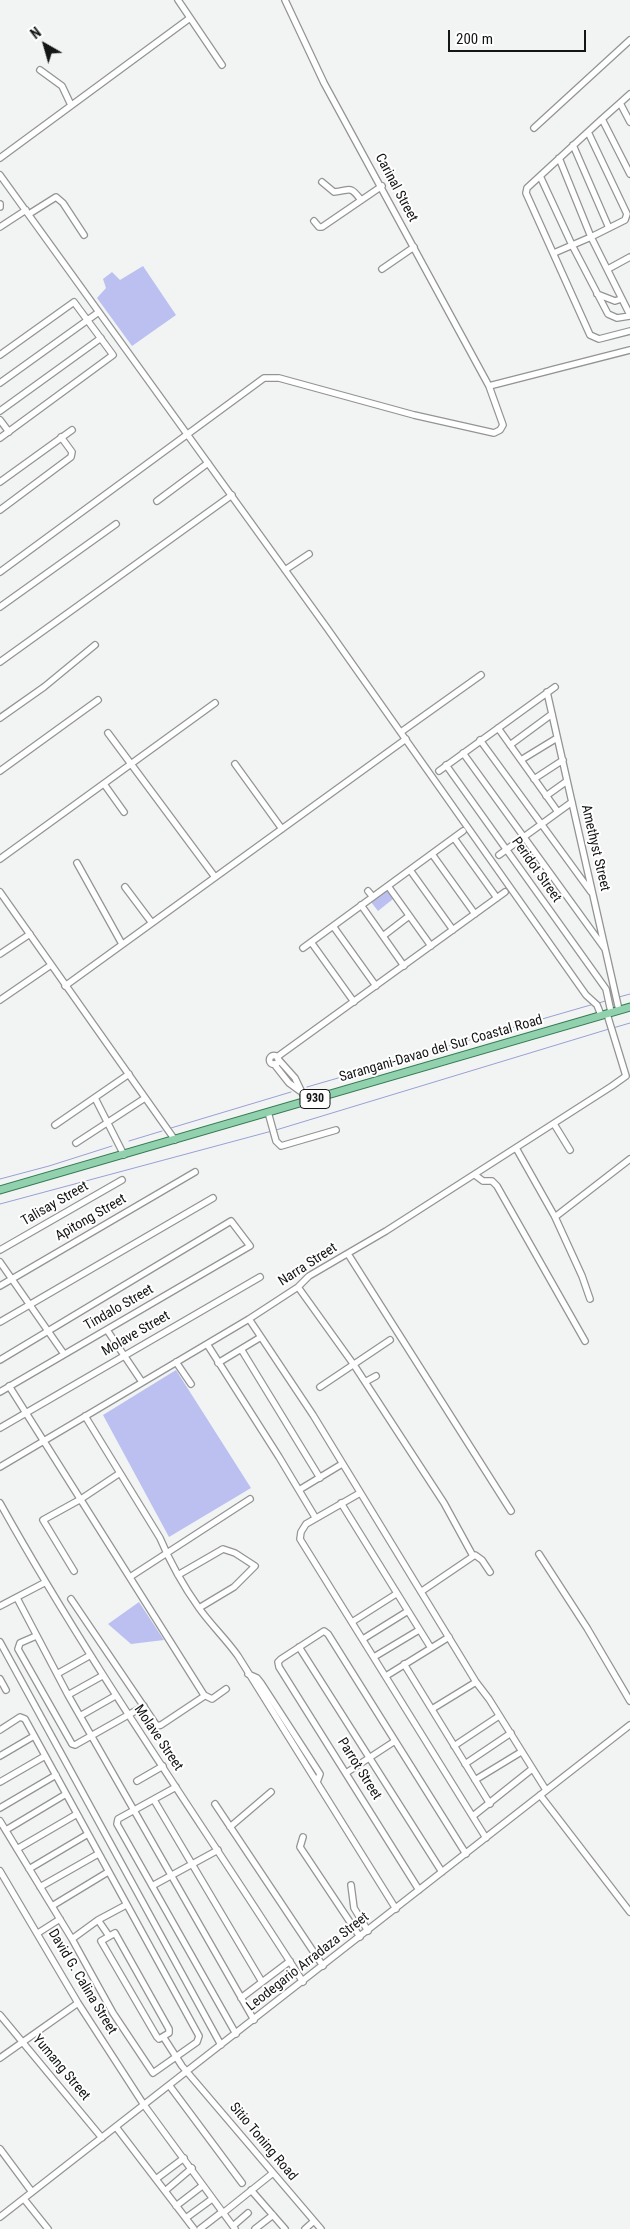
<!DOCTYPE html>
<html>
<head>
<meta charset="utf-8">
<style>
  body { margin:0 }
  #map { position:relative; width:630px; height:2229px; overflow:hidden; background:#f1f4f2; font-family:"Roboto Condensed",sans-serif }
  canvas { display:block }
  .north { position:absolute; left:20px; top:20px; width:50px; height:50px; -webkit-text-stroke:4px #fff; paint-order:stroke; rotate:322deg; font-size:14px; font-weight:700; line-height:20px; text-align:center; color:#141515 }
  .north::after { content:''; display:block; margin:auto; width:18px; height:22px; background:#141515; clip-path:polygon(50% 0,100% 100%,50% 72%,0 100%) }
  .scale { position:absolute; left:448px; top:30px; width:138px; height:22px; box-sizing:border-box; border:2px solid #141515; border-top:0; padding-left:6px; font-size:15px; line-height:18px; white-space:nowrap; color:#141515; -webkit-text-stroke:4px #fff; paint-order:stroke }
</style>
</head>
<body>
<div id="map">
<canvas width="630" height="2229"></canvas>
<div class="north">N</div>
<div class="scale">200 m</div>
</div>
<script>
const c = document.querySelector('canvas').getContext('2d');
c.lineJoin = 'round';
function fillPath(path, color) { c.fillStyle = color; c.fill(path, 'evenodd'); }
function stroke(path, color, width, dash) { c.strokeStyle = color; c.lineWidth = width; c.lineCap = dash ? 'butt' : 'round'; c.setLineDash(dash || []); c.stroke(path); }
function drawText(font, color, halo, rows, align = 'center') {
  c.font = font + ' "Roboto Condensed",sans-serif'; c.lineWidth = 4; c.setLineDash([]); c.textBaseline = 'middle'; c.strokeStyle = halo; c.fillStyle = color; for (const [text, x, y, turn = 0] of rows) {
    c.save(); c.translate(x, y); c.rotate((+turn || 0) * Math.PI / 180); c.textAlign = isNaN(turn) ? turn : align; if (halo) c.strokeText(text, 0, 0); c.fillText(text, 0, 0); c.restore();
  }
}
fillPath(new Path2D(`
  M143,266l33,49 -44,31 -35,-48 9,-10 -3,-9 9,-7 8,8z
  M387,890l6,9 -15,12 -7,-9z
  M176,1370l75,118 -82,49 -66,-122z
  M139,1602l25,38 -33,4 -23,-20z`), '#bbc0f1');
stroke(new Path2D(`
  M619,997l11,-3
  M599,1003l6,-2
  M613,1028l17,-5
  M307,1087l287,-83
  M171,1128l120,-36
  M276,1130l333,-101
  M129,1141l33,-10
  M0,1179l49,-13 63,-20
  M0,1204l272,-73`), '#9b9fd4', 1);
const minor = new Path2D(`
  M178,0l44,65
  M285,0l39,83 165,303
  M40,70l22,16 9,19
  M620,103l10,-9
  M602,119l-62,57 32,69 36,69 9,4 13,-2
  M630,122l-10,-19 -18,16 28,55
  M534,128l96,-88
  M573,145l36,83
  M0,158l190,-140
  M559,158l32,79 34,-17 2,-6 -39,-82
  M0,175l327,453 259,367 11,10 4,10
  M540,176l-13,12 -1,5 64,142 9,4 31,-8
  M322,182l12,10c16,-1 15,-8 27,8
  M0,204v3
  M29,214l27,-17 7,6 21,32
  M314,221l5,6h3l60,-41
  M0,227l26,-17
  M554,253l37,-16 39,78
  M382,269l32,-22
  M608,269l22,-12
  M597,294l18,7 6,-2
  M0,355l74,-53 39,53 -113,83
  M0,383l96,-69
  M0,411l101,-73
  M0,420l9,12
  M0,482l72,-52
  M157,501l51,-38
  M0,510l71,-53 1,-5 -11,-15
  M285,570l24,-16
  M0,572l264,-194h15l135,37 80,18 6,-3 3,-5 -14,-39 141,-36
  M0,607l116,-83
  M0,662l232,-167
  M547,692l72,318
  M0,718l44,-31 51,-42
  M498,728l60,84
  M401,732l80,-57
  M108,733l107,144
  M480,740l111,152
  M510,745l42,-31
  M463,753l142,196
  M521,760l36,-22
  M235,764l47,65
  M446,765l160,224 5,23
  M0,771l98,-71
  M439,771l116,-84
  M534,779l29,-19
  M104,784l20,28
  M546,796l21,-15
  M454,838l43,60
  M432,854l43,60
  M499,855l73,-53
  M0,859l215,-156
  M77,863l45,81
  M410,870l43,60
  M388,886l43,60
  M125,887l27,36
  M368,891l5,6
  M0,892l175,248
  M361,905l43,61
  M333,926l43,60
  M383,936l26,-20
  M311,942l43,60
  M303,948l160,-117
  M0,954l30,-20
  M65,986l341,-247
  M0,1000l51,-35
  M269.5 1060a4.5 4.5 0 1 1 9 0a4.5 4.5 0 1 1-9 0Z
  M277,1057l228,-165
  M278,1059l17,19 11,23
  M274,1064l15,19 11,8
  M95,1098l29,57
  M268,1112l8,29 5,5 55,-16
  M554,1124l16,26
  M55,1125l74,-51
  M76,1143l69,-45
  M516,1148l39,69 27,59 8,23
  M475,1175l8,6h9l5,5 88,155
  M555,1217l75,-58
  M0,1250l122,-70
  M348,1254l163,257
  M0,1262l64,92
  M0,1286l195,-114
  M298,1287l56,78 90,138 29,53
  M249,1319l64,96 163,267 13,17 57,91
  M0,1322l213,-124
  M107,1330l35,52
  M207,1344l72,113 36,60
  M241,1349l79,129
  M0,1360l231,-139 19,25 -250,146
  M176,1362l15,22
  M218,1363l43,-26
  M365,1382l11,-6
  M9,1386l195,309 -1,2 -42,28 -4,1 -86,-127
  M320,1387l70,-47
  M85,1416l75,122c10,24 24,49 39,70 12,17 27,31 39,48l158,253
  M0,1428l260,-151
  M0,1467l249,-148 49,-32 11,-11 77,-45 226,-145 14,-10 -19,-62
  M299,1490l43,-26
  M360,1493l-54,31 -5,8 -1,7 186,299
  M0,1503c92,165 201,319 303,479
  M341,1503l90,145
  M539,1554l48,74 43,73
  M74,1571l-31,-51 38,-21 39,-26
  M178,1575l45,-26 12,4 20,13 -21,21 -35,21
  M130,1577l120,-78
  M422,1591l53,-36 7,5 8,12
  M17,1598l51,97 186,325
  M0,1606l44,-23
  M352,1622l44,-28
  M36,1636l-16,7 -2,6 54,95 3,1 69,-39
  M363,1639l45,-28
  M0,1642l221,403
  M299,1647l143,225
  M374,1657l45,-27
  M404,1664l86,140
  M57,1674l32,-18
  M248,1674l9,4 4,5 59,91 -3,8
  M386,1676l63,-39
  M0,1679l6,11
  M68,1695l34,-19
  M204,1695l8,4 14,-10
  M432,1709l44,-27
  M80,1716l35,-20
  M0,1730l20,-13 5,2 174,317 -2,6 -44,31 -40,-60 -41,-74 -72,-118
  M454,1746l45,-30
  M0,1756l34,-20
  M465,1764l46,-31
  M346,1773l49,-32
  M475,1780l46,-28
  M137,1781l26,-15
  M0,1782l45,-26
  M176,1787l-58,32 -1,5 119,210
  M540,1795l90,117
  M154,1800l108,182
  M215,1804l108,162
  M0,1808l56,-33
  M473,1816l59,-47
  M230,1827l41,-35
  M6,1830l60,-36
  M303,1837l-3,10 60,90
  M17,1849l60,-35
  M29,1869l59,-35
  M0,1871l78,132 66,102 91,124
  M351,1885l3,23 14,23
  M152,1886l66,-36
  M40,1887l58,-33
  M419,1890l-140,-223 -1,-5 3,-3 43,-28 4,3 138,220
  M52,1906l56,-34
  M98,1920l11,16
  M38,1933l22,-14
  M115,1933l54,96v4l-10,6 -2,-2 -56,-96z
  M72,1939l26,-19 28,-15
  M241,1998l49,-37
  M0,2015l102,123
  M164,2038l18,28 139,163
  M0,2058l78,-55
  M169,2085l73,98
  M116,2127l78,102
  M0,2149l32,43
  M156,2179l28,-21
  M251,2190l34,39
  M165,2191l27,-23
  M24,2199l24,30
  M176,2206l26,-20
  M223,2213l50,-40
  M0,2217l630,-492
  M186,2218l26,-19
  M233,2226l15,-13
  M200,2229l22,-17
  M255,2229l18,-14
  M305,2229l9,-8`);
const major = new Path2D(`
  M0,1190l630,-183`);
stroke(minor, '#929593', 8);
stroke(major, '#367b55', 9);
stroke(minor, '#fff', 5.5);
stroke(major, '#91d1ad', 7);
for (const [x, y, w] of [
  [315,1099,30]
]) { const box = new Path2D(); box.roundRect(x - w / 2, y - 9.5, w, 19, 4); c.fillStyle = '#fff'; c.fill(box); stroke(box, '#141515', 1); }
drawText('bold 12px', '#141515', null, [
  ["930",315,1099]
]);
drawText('14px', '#141515', '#fff', [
  ["Carinal Street",396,188,62],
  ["Amethyst Street",595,848,77],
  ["Peridot Street",536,870,55],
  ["Sarangani-Davao del Sur Coastal Road",441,1049,-16],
  ["Talisay Street",55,1204,-30],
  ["Apitong Street",91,1218,-30],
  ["Narra Street",308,1265,-33],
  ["Tindalo Street",119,1308,-30],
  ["Molave Street",136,1334,-30],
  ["Molave Street",158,1738,56],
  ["Parrot Street",359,1769,58],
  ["Leodegario Arradaza Street",308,1962,-38],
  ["David G. Calina Street",82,1982,59],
  ["Yumang Street",61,2068,50],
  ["Sitio Toning Road",263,2142,50]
]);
</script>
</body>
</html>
